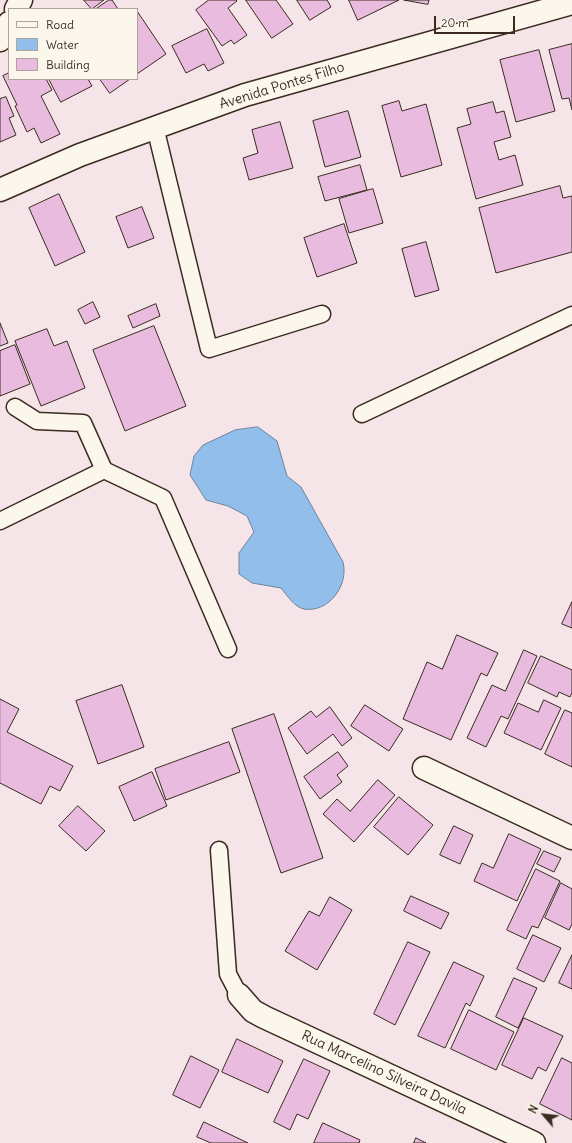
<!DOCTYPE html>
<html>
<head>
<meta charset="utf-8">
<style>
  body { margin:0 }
  #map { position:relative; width:572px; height:1143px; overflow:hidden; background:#f5e5e8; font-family:Delius,sans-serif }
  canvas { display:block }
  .legend { position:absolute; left:8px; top:8px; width:130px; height:72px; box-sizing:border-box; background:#fbf7ec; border:1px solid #aea59a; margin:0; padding:5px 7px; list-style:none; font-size:12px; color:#3b2a1e }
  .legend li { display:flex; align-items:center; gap:8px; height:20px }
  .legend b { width:20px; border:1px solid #aea59a }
  .north { position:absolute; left:524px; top:1095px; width:40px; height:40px; -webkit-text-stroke:3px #fbf7ec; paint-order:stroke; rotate:298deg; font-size:11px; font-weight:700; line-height:16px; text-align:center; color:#3b2a1e }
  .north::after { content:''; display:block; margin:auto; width:14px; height:18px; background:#3b2a1e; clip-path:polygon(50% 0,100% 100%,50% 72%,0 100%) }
  .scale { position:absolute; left:434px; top:16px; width:81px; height:18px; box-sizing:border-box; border:2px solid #3b2a1e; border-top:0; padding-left:5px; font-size:12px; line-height:14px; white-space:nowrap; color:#3b2a1e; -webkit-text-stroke:3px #fbf7ec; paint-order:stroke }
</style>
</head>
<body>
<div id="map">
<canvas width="572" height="1143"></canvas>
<ul class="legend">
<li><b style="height:5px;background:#fbf7ec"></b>Road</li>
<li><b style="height:11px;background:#92beeb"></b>Water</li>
<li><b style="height:11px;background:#e8bbdf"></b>Building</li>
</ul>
<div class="north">N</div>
<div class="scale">20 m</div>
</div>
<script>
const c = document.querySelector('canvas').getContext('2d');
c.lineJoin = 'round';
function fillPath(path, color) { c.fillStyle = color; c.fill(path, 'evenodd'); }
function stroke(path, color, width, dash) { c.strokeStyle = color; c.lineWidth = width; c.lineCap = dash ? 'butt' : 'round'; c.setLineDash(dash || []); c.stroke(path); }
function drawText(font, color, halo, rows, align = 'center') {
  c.font = font + ' Delius,sans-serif'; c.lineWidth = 3; c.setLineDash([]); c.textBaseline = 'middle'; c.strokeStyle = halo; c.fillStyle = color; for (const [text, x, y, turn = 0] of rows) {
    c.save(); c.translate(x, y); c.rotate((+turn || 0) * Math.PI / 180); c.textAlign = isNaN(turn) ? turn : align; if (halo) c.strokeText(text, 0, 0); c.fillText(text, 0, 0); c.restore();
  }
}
const water = new Path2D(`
  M258,427l19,14 10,35 14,11 42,75c6,23 -14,51 -39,47 -10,-2 -17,-14 -23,-21l-29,-5 -13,-9v-21l15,-21 -7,-16 -19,-10 -22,-6 -16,-25 4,-19 9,-11 32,-15z`);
fillPath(water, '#92beeb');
stroke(water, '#6f8399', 1);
const building = new Path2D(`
  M84,0h20l-12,9z
  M109,0h3l6,9h-22z
  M209,0h27l1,1 -9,7 19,27 -13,9 -3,-4 -9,6 -26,-36z
  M246,0h30l17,24 -21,14z
  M297,0h30l4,7 -21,13z
  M349,0h50l-41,20z
  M404,0h25l-1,4z
  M137,11l29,43 -29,20z
  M207,29l17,34 -16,8 -4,-7 -18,9 -14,-27z
  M572,44v66l-3,-12 -7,1 -13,-49z
  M539,50l16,61 -39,11 -16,-62z
  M9,73v6h37l6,11 -11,6 19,38 -19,9 -7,-15 -7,4 -12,-26 2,-1 -14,-29z
  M49,79h39l4,7 -31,16z
  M100,79h30l-20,14z
  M6,97l8,19 -5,2 7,17 -16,7v-43z
  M399,101l3,10 24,-7 16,61 -41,12 -19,-71z
  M493,102l3,11 8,-2 7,26 -17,5 5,18 16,-5 8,30 -47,14 -19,-71 14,-4 -4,-15z
  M348,111l13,46 -36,10 -12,-46z
  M280,122l13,46 -44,12 -6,-22 15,-5 -6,-23z
  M360,165l7,25 -42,11 -7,-24z
  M560,186l3,12 9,-2v56l-76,21 -17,-65z
  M373,189l10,34 -34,10 -10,-34z
  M59,194l26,58 -30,14 -26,-58z
  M142,207l12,31 -26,10 -12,-31z
  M344,224l13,39 -40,14 -13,-39z
  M426,242l13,48 -24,7 -13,-48z
  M93,302l7,15 -15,7 -7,-14z
  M156,304l4,12 -27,12 -5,-12z
  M0,323l8,20 -8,3z
  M154,326l32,80 -61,25 -32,-81z
  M47,329l7,17 13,-5 18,47 -44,18 -26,-65z
  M15,345l15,39 -30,12v-45z
  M572,602v26l-10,-4z
  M457,635l41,18 -11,23 -6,-3 -30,67 -48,-21 24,-57 15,7z
  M524,650l13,6 -29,63 -7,-3 -15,31 -19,-9 25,-53 13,6z
  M541,656l31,14v23l-2,4 -11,-5 -2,5 -29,-14z
  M122,685l22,62 -46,17 -22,-63z
  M0,699l19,10 -12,23 66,34 -13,25 -10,-5 -9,18 -41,-21z
  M544,700l17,8 -20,42 -37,-17 14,-30 20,9z
  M365,705l38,24 -14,22 -38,-25z
  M330,707l22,31 -10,8 -9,-12 -26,20 -19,-26 23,-17 5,6z
  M565,710l7,3v54l-27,-13z
  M274,714l49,144 -42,15 -49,-144z
  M229,742l11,30 -74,28 -11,-31z
  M338,752l10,14 -11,9 5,7 -22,17 -16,-22z
  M152,772l15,34 -33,15 -15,-34z
  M378,780l17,15 -41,47 -31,-28 14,-15 13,12z
  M399,797l34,28 -25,30 -34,-28z
  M78,806l27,25 -19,20 -27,-25z
  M454,826l19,9 -13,29 -20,-9z
  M509,834l32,15 -24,52 -43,-20 8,-18 11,5z
  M544,851l17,7 -7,14 -17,-8z
  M536,869l24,12 -22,47 -6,-2 -6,13 -19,-9z
  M561,883l11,6v35l-3,6 -24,-12z
  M411,896l38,17 -8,16 -37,-18z
  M330,897l22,13 -35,60 -32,-19 24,-40 10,5z
  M533,935l28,13 -17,34 -27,-13z
  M408,942l22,10 -35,73 -21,-11z
  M572,955v34l-13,-6z
  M454,962l30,14 -14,30 -4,-3 -21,45 -27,-12z
  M514,978l23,10 -19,40 -22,-11z
  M469,1010l45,22 -18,38 -45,-21z
  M524,1018l39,18 -17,35 -8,-4 -6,12 -30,-14z
  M237,1039l46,22 -15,32 -46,-21z
  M191,1056l28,14 -19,38 -27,-13z
  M562,1058l10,5v57l-32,-16z
  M304,1059l26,12 -22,48 -11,-5 -7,16 -16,-8z
  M204,1122l44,21h-37l-14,-6z
  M323,1123l37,17 -1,3h-45z
  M416,1138l10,5h-12z`);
fillPath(building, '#e8bbdf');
stroke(building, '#3b2a1e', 1);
const lane = new Path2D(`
  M155,127l54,222 113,-35
  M362,414l210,-99
  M104,470l59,28 65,151
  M0,521l104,-51 -21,-47 -46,-2 -22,-14
  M219,850l9,124 11,21`);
const street = new Path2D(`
  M16,9l5,-9
  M0,40l9,-17
  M424,768l148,70
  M239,995l14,16 11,6 270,126`);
const secondary = new Path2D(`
  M0,190l80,-35 165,-60 327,-92`);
stroke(lane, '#3b2a1e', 19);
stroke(street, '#3b2a1e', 25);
stroke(secondary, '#3b2a1e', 25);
stroke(lane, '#fbf7ec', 16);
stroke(street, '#fbf7ec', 22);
stroke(secondary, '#fbf7ec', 22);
drawText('14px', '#3b2a1e', '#fbf7ec', [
  ["Avenida Pontes Filho",282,86,-17],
  ["Rua Marcelino Silveira Davila",384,1073,25]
]);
</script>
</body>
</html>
